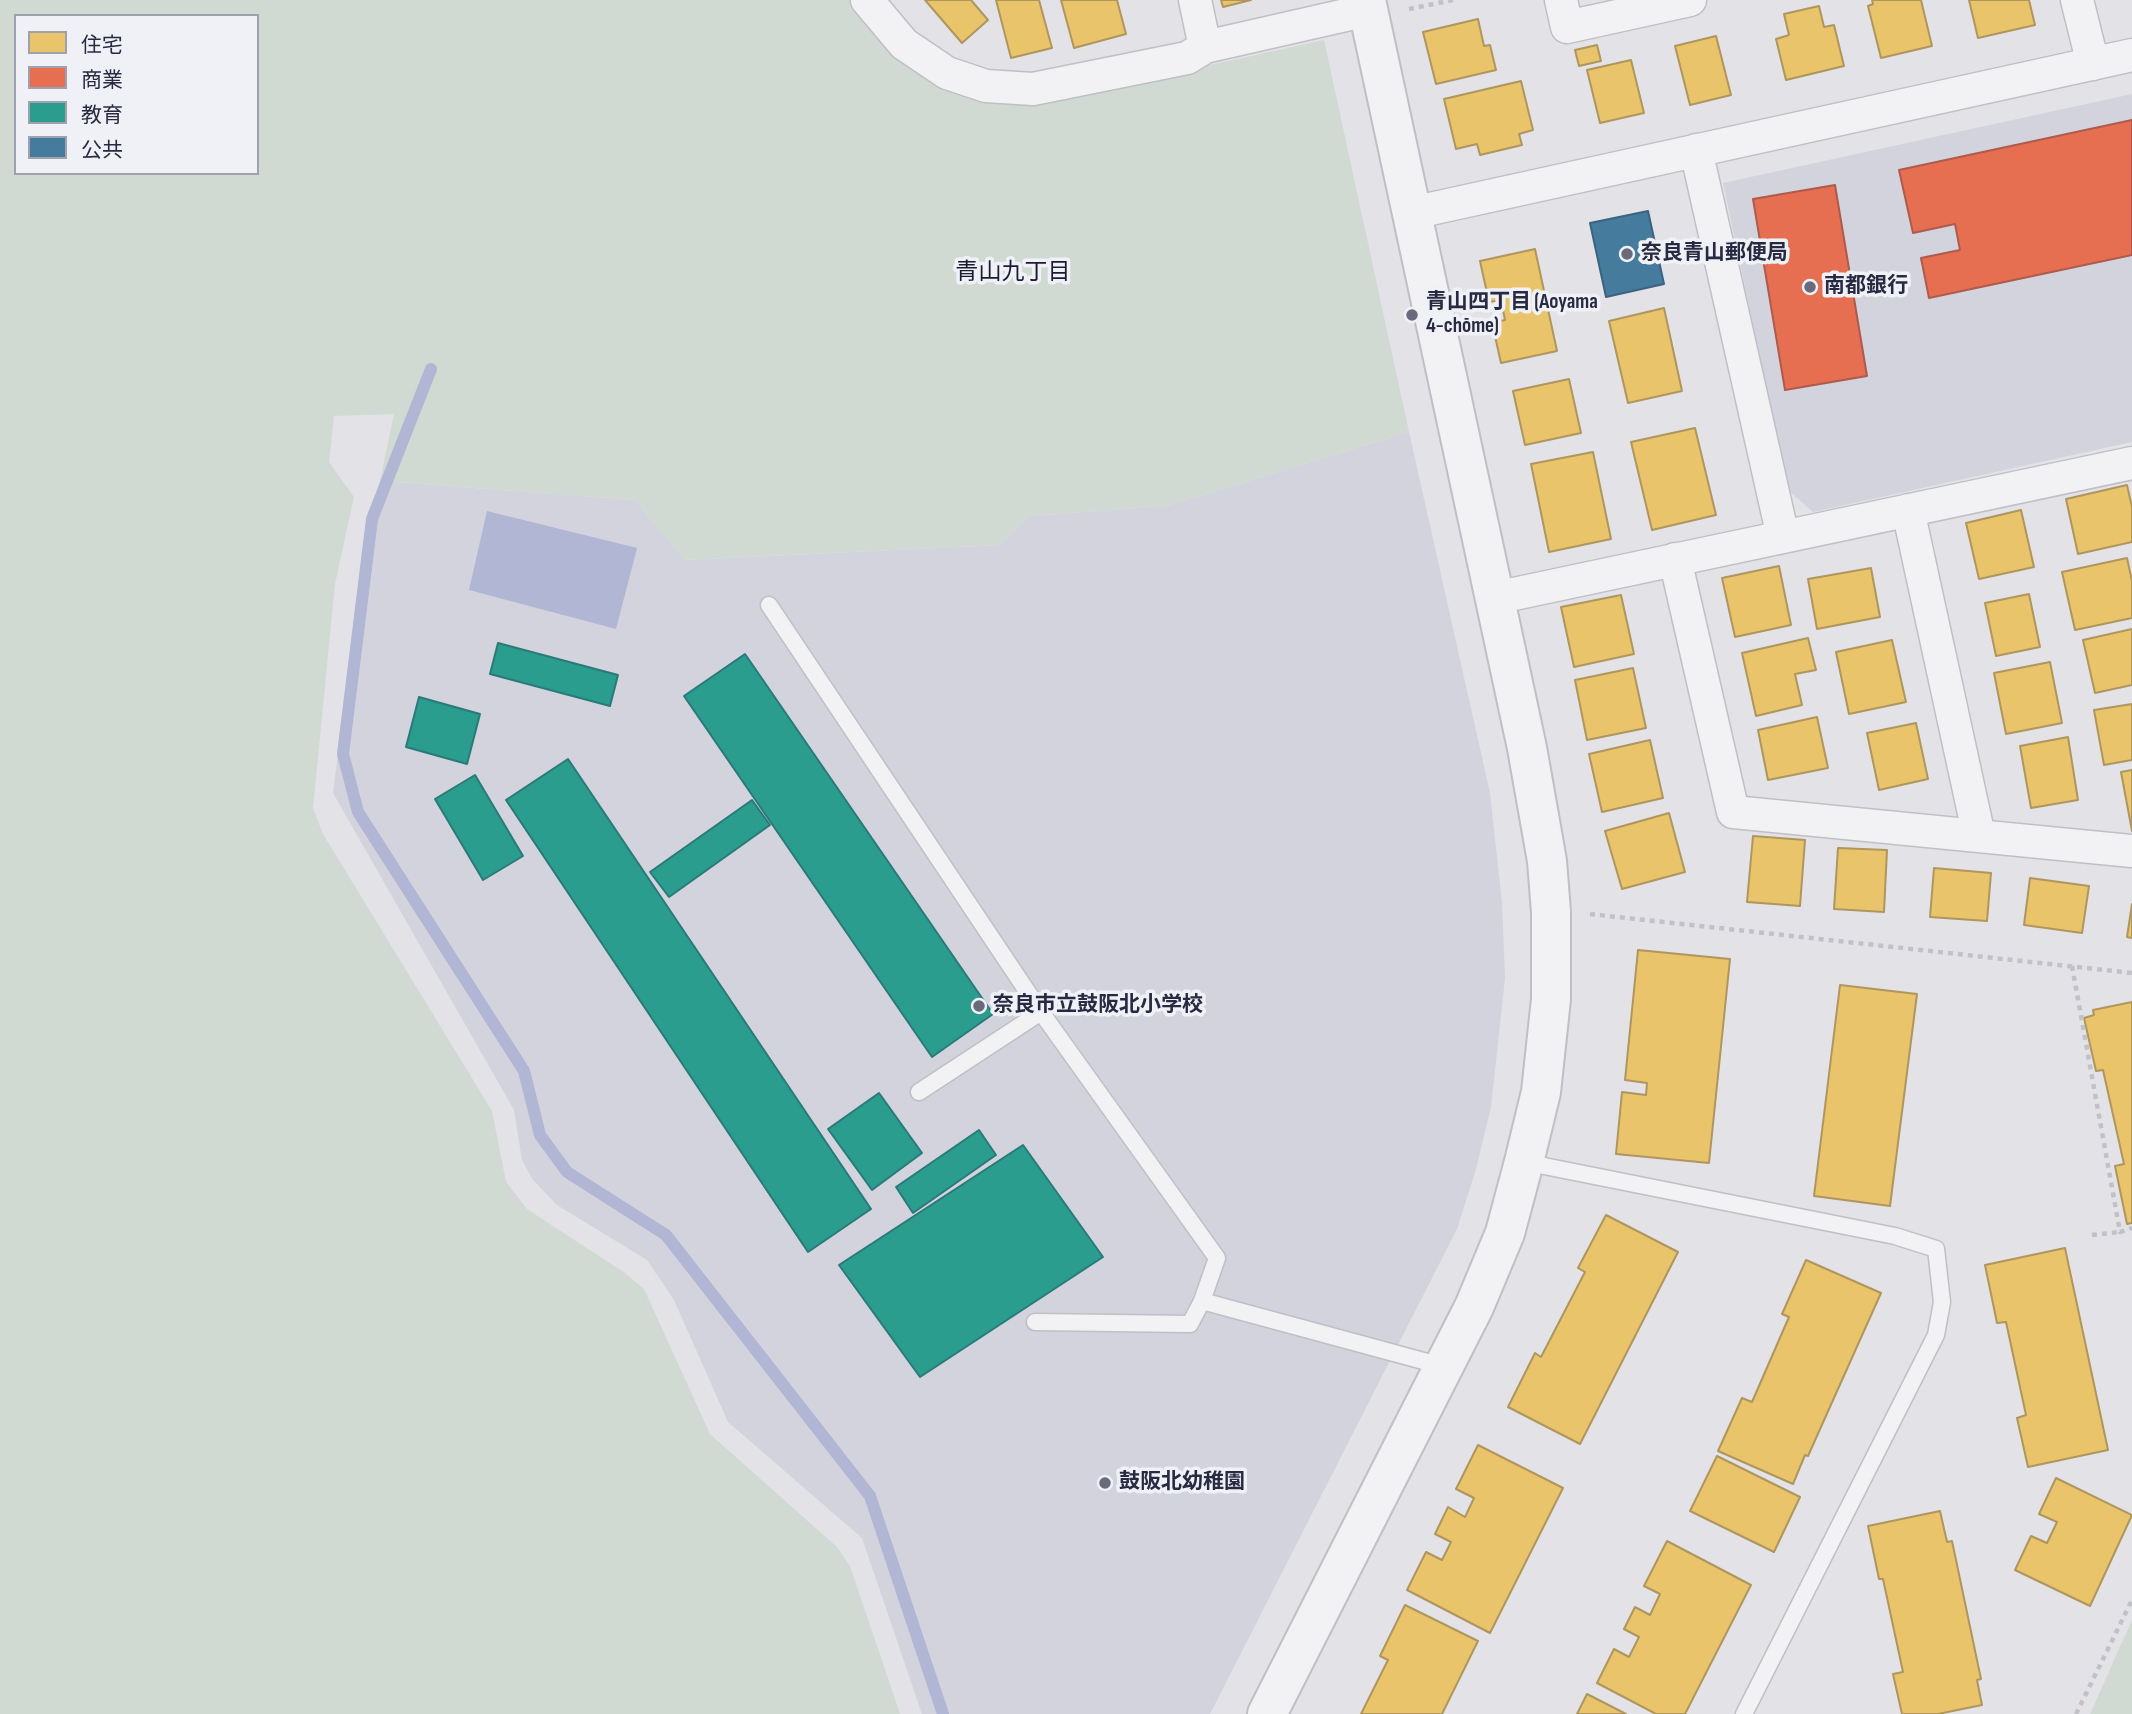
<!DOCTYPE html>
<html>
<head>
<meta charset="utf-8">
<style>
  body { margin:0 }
  #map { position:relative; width:2132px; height:1714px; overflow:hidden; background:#e2e2e7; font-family:"Sofia Sans Condensed","Noto Sans JP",sans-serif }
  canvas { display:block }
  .legend { position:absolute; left:14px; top:14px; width:245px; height:161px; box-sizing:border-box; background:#f0f1f7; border:2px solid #a0a1ae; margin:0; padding:9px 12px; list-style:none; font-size:21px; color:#282a41 }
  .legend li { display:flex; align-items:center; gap:14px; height:35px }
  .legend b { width:35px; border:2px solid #a0a1ae }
</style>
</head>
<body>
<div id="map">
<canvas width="2132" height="1714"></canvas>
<ul class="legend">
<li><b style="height:19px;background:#e9c46a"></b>住宅</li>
<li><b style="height:19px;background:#e76f51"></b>商業</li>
<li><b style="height:19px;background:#2a9d8f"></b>教育</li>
<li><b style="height:19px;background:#457b9d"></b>公共</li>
</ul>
</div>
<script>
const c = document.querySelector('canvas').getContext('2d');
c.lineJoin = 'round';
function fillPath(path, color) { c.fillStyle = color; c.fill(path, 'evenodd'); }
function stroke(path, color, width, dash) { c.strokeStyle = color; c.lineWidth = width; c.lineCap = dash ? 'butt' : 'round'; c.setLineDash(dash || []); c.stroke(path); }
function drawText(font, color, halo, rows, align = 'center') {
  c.font = font + ' "Sofia Sans Condensed","Noto Sans JP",sans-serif'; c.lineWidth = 7; c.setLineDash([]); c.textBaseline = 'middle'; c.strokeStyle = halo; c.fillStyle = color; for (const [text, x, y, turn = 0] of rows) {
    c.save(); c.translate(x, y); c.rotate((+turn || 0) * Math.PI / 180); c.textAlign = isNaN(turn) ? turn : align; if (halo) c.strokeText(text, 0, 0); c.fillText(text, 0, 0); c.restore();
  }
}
fillPath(new Path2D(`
  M2132,94v348l-319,70 -25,-22 -65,-307z
  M1409,432l81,361 12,110 3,75 -14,129 -15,62 -19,60 -247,485h-288l-60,-176 -134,-116 -54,-122 -27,-40 -90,-55 -24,-25 -11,-20 -8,-50 -181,-317 31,-243 16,-69 255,19 50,60 315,-15 29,-29 138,-10z`), '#d2d3dc');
fillPath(new Path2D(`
  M0,0h852l45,57 176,38 251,-55 85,392 -242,74 -138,10 -29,29 -316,15 -49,-60 -255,-19 14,-67 -60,2 -5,46 25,35 -19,87 -22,224 10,26 169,277 14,71 21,27 98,64 19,16 66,145 127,113 13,19 50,148h-900zM16,16h241v157h-241z
  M2132,1620v94h-42z`), '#d0dad3');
fillPath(new Path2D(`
  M487,511l150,37 -21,81 -147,-39z`), '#b0b6d3');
const homes = new Path2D(`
  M925,0h46l17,20 -26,23z
  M996,0h43l13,48 -41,10z
  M1061,0h56l9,34 -52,14z
  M1221,0h30l-28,7z
  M1872,0h49l11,46 -51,12 -13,-52 5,-2z
  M1969,0h60l6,25 -57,13z
  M1819,6l5,21 10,-2 10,41 -58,14 -10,-41 13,-4 -5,-21z
  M1478,19l6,27 6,-1 6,25 -60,14 -13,-52z
  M1716,36l15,59 -41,10 -15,-59z
  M1597,45l4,16 -22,5 -4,-16z
  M1631,60l13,53 -44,10 -13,-53z
  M1521,81l12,49 -14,4 3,11 -42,10 -3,-11 -21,5 -12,-50z
  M1535,249l22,102 -56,12 -9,-40 13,-3 -4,-20 -12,2 -9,-41z
  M1664,308l18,83 -54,12 -19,-82z
  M1569,379l12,54 -56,12 -12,-54z
  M1695,428l21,87 -64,15 -21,-88z
  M1593,452l18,87 -62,13 -18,-88z
  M2127,485l5,22v35l-54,12 -12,-55z
  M2021,510l13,57 -55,12 -13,-56z
  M2127,558l5,23v37l-57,12 -13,-58z
  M1779,566l12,59 -56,12 -13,-59z
  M1871,568l9,49 -63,12 -9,-50z
  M2029,594l11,53 -44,9 -11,-53z
  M1621,595l13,59 -60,13 -13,-60z
  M2132,629v56l-37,8 -12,-53z
  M1808,638l8,32 -21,4 7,31 -46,11 -14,-63z
  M1892,640l14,62 -57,12 -13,-62z
  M2050,662l12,61 -56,11 -12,-61z
  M1633,668l13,60 -59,12 -12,-60z
  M2132,704v56l-28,5 -10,-55z
  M1817,717l11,51 -60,12 -10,-50z
  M1916,723l12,56 -49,11 -12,-57z
  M2068,737l10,63 -47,8 -11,-62z
  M1650,740l13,58 -61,14 -13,-58z
  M2132,770v61l-11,-59z
  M1669,813l16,59 -63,17 -17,-58z
  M1753,836l52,4 -5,66 -53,-4z
  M1838,848l49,2 -3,62 -50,-3z
  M1934,868l57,5 -4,48 -57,-4z
  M2030,878l59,8 -7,47 -58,-8z
  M2132,904v34l-5,-1z
  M1638,950l92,9 -21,204 -93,-9 6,-62 24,3 1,-12 -22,-3z
  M1840,985l77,9 -27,212 -76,-10z
  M2132,1002v221l-5,1 -12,-58 9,-2 -21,-94 -7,1 -12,-53 10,-3 -1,-5z
  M1606,1215l72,37 -98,192 -72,-37 27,-54 6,4 44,-85 -7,-4z
  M2065,1248l43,202 -80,17 -11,-49 9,-3 -20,-93 -9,1 -12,-58z
  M1806,1260l75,33 -73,163 -3,-1 -12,29 -75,-33 24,-53 10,4 37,-85 -7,-3z
  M1478,1445l85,43 -73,145 -83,-43 19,-38 16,8 9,-18 -16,-8 13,-27 17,10 9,-19 -18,-9z
  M1717,1456l83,41 -26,55 -84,-41z
  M2056,1478l76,37 -42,91 -75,-36 16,-34 16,7 10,-21 -18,-8z
  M1940,1511l7,31 5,-1 29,138 -4,1 5,25 -44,9h-36l-9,-40 10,-2 -20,-93h-4l-11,-53z
  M1667,1541l84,44 -66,129h-29l-59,-31 17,-34 15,8 10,-20 -15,-8 11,-22 15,8 10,-21 -16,-8z
  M1405,1605l73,36 -36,73h-81l27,-54 -8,-4z
  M1587,1694l39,20h-49z`);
fillPath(homes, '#e9c46a');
stroke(homes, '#af965e', 2);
const shops = new Path2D(`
  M2132,120v135l-203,43 -8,-40 39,-8 -5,-26 -42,9 -14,-63z
  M1835,185l32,191 -82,14 -32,-191z`);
fillPath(shops, '#e76f51');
stroke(shops, '#ae5a4c', 2);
const schools = new Path2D(`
  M498,643l120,32 -8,31 -120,-32z
  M745,654l248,360 -61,43 -248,-361z
  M419,697l61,17 -13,50 -61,-17z
  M568,759l303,450 -63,43 -302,-452z
  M475,775l48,81 -40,24 -48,-81z
  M752,800l18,25 -101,72 -19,-25z
  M879,1093l43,60 -50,37 -44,-61z
  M979,1130l17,25 -83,58 -17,-26z
  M1023,1145l80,112 -183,120 -81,-112z`);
fillPath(schools, '#2a9d8f');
stroke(schools, '#297a78', 2);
const public = new Path2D(`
  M1648,211l16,73 -58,13 -16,-74z`);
fillPath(public, '#457b9d');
stroke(public, '#3c6381', 2);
stroke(new Path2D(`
  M431,369l-59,150 -29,235 15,58 166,259 16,64 27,37 99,63 204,261 73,218`), '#b0b6d3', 12);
const service = new Path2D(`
  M769,605l272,407 176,246 -15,43 -12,23 -155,-2
  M919,1092l122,-80
  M1524,1162l371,74 41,13 6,53 -6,33 -192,379
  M1202,1301l240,65`);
const minor = new Path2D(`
  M867,0l37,44 43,29 39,13 47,3 154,-31 18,-11 163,-37
  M1195,0l10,47
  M1561,0l6,27 123,-27
  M2077,0l16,64
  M1696,150l87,387
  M1412,213l720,-158
  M1908,510l71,326
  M1675,559l58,253 399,39
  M1495,598l637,-135`);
const tertiary = new Path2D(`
  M1267,1714l207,-407 31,-74 19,-71 17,-70 10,-93v-87l-4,-51 -20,-113 -161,-748`);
stroke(service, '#bfbfc5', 19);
stroke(minor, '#bfbfc5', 35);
stroke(tertiary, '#bfbfc5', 42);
stroke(new Path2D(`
  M1409,9l44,-9
  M1590,914l542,59
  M2072,966l48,266 12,-4
  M2092,1235l28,-3
  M2076,1714l56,-114`), '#c1c1c8', 4.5, [5, 5]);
stroke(service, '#f2f2f4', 16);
stroke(minor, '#f2f2f4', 32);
stroke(tertiary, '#f2f2f4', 38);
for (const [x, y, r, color] of [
  [1627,254,7,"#696a7b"],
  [1810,287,7,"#696a7b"],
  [1412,315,7,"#696a7b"],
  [979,1006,7,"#696a7b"],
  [1105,1483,7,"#696a7b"]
]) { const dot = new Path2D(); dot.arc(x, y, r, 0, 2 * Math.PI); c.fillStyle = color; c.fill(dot); stroke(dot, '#f0f1f7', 2.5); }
drawText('bold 21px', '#282a41', '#f0f1f7', [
  ["奈良青山郵便局",1641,254],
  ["南都銀行",1824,287],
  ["青山四丁目 (Aoyama",1426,303],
  ["4-chōme)",1426,327],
  ["奈良市立鼓阪北小学校",993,1006],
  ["鼓阪北幼稚園",1119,1483]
], 'left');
drawText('23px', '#1b1b32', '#f0f1f7', [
  ["青山九丁目",1013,273]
]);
</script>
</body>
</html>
